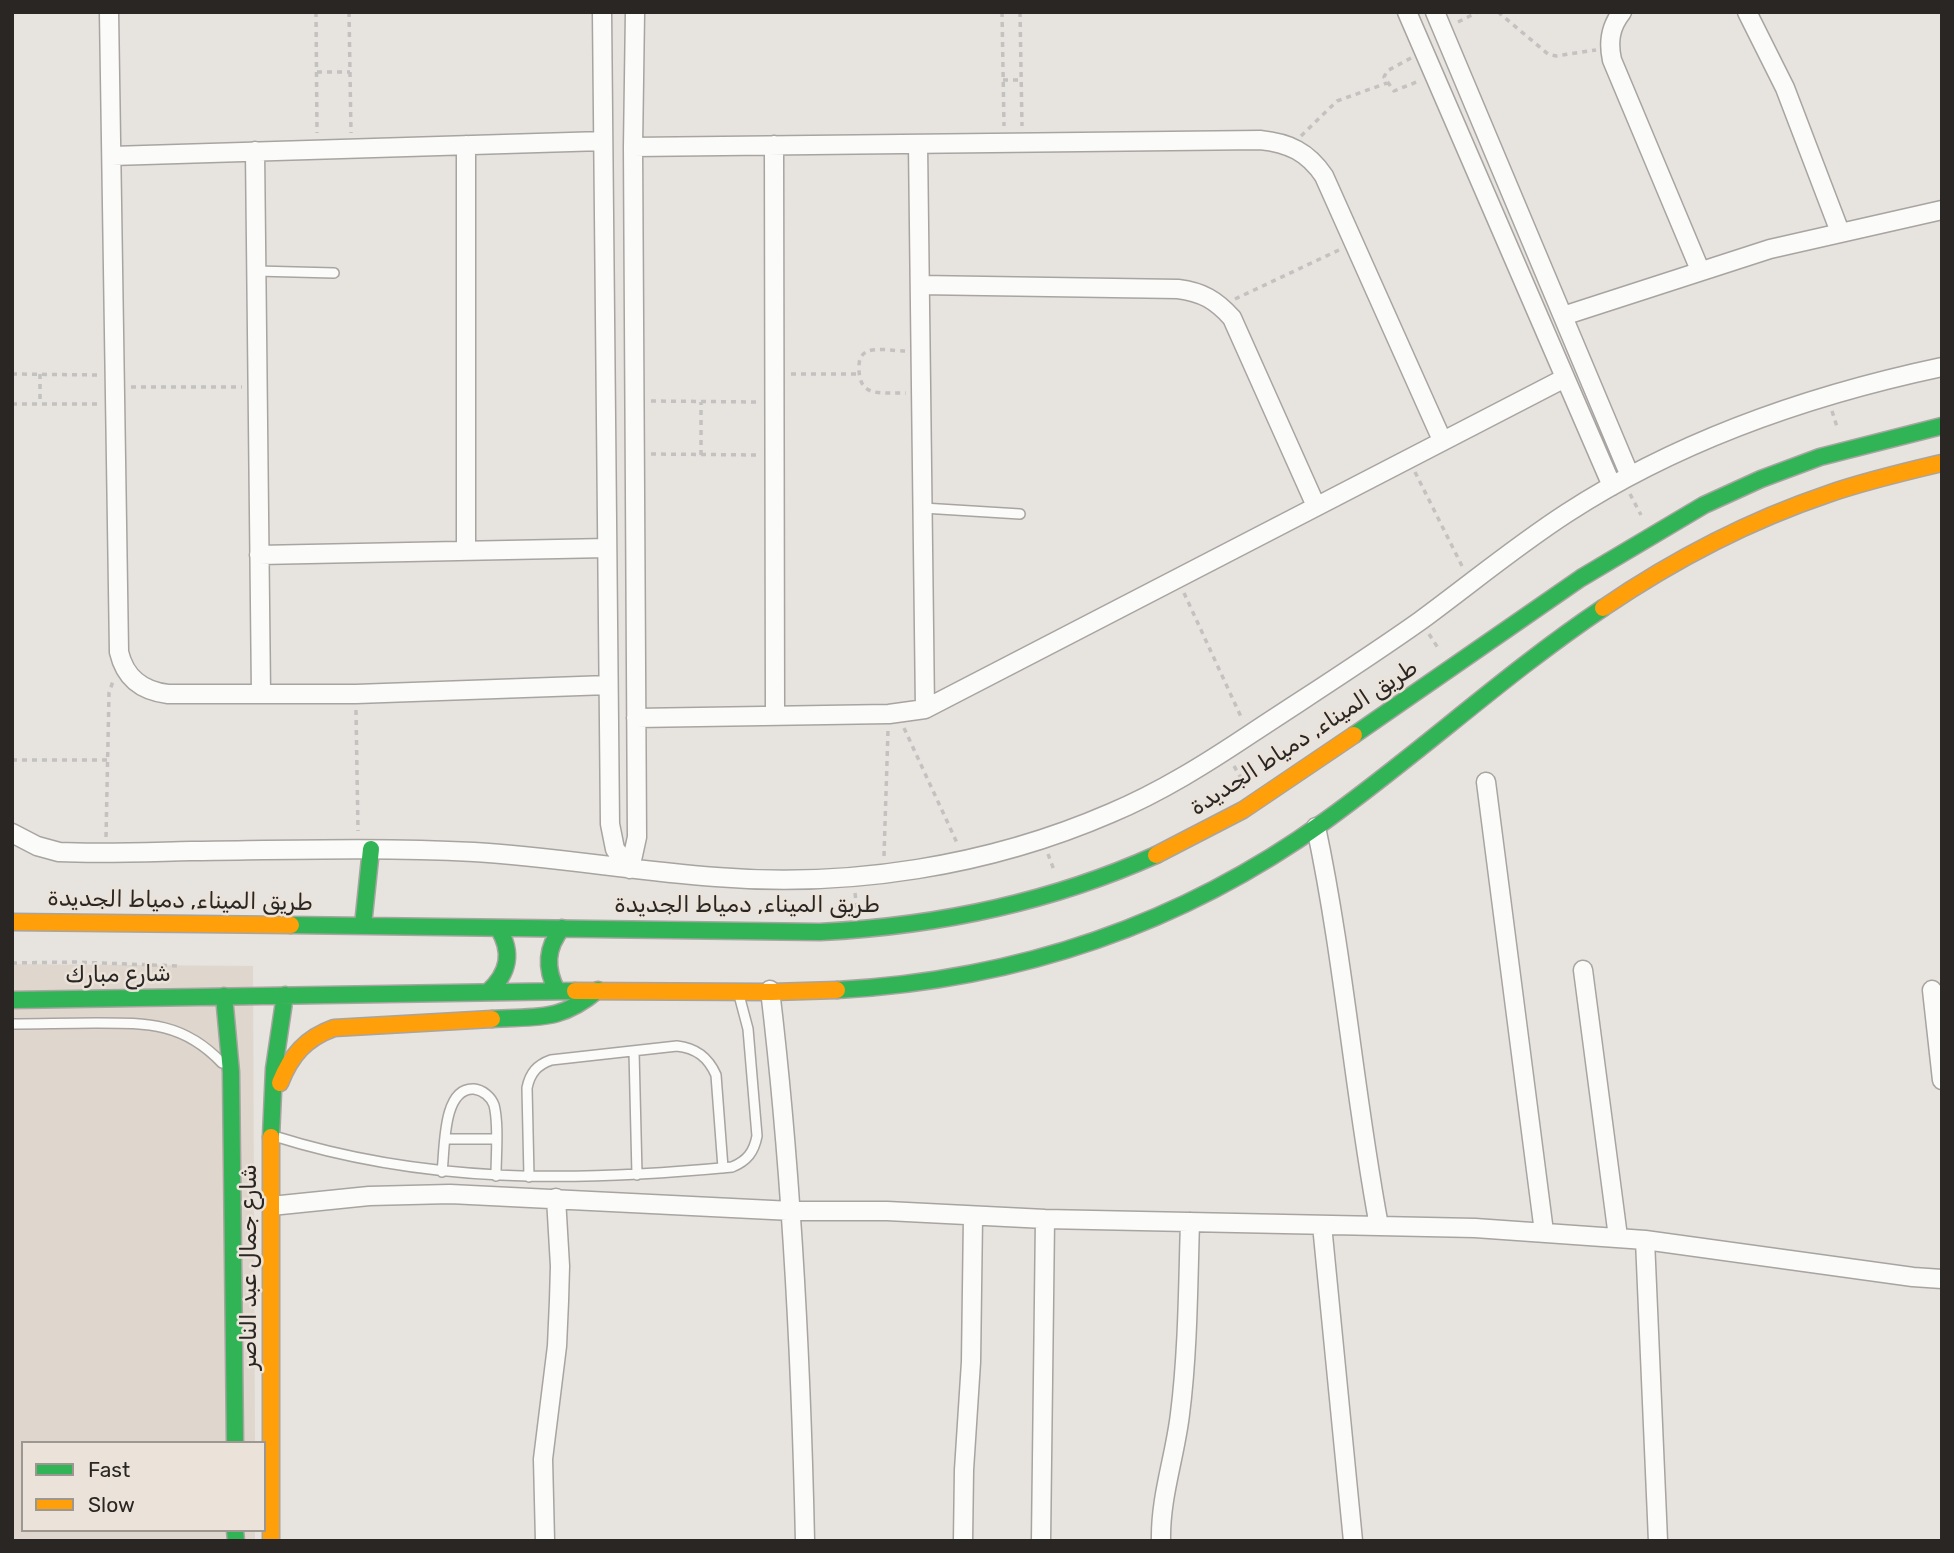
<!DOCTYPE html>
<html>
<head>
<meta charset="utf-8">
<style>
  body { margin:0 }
  #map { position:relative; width:1954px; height:1553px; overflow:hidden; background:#e7e3de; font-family:Rubik,sans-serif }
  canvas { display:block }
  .frame { position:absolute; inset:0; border:14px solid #292623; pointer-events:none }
  .legend { position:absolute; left:21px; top:1441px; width:245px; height:91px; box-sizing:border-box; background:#ebe3da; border:2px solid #9d9791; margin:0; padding:9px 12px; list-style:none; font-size:21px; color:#292623 }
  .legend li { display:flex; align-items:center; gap:14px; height:35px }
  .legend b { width:35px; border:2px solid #9d9791 }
</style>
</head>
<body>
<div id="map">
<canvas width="1954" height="1553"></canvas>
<div class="frame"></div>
<ul class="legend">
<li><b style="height:9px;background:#30b455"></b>Fast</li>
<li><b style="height:9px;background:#ff9f0a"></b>Slow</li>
</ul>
</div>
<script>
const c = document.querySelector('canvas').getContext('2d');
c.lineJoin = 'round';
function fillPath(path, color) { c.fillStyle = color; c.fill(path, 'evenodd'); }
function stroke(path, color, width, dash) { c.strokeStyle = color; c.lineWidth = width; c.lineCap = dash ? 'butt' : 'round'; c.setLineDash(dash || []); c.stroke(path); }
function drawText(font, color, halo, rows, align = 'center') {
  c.font = font + ' Rubik,"Noto Sans Arabic",sans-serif'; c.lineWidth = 5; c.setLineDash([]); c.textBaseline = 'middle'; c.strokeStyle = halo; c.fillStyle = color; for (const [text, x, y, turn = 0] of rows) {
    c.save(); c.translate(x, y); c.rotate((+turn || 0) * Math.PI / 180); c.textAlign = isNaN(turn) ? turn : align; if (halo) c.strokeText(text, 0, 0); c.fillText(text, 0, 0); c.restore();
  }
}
fillPath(new Path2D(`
  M12,964l241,2 2,477h-232v87h232v11h-243z`), '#dfd7cd');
const lane = new Path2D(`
  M256,271l78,2
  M923,508l97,6
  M12,1024c27,0 54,-1 82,-1 53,0 89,-1 128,40
  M634,1051l3,124
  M274,1136c152,48 301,46 458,31 15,-6 22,-15 25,-31l-9,-107 -9,-34
  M446,1139h49
  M442,1172c3,-22 0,-85 32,-83 9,1 17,8 20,16 5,19 2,50 2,71
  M529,1177l-2,-89c3,-15 10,-23 24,-28l126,-14c19,2 31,11 39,29l7,93`);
const street = new Path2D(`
  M109,12l10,640c6,26 23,39 49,42h188l252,-9
  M602,12l8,812 5,25 15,20 7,-32 -4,-690 2,-135
  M1407,12l205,474
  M1435,12l195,464
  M1622,12c-12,15 -14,30 -10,48l88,210
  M1747,12l38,76 55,144
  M918,144l7,565
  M466,145v406
  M774,145l1,570
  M633,147l627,-7c29,3 48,12 64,36l118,264
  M255,151l6,543
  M112,156l491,-15
  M920,285l258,4c24,3 38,11 54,29l84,188
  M1563,316l207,-67 172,-39
  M259,555l348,-7
  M636,718l253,-4 36,-5 640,-331
  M1486,782l58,450
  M1316,827c28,132 38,266 63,399
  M12,833l25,13 22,6c44,2 88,0 132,-1 94,-1 189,-4 283,1 81,5 161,19 242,25 133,11 273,-11 395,-64 50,-21 96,-50 141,-80 56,-37 113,-73 168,-112 49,-36 96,-75 147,-108 114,-74 243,-118 375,-146
  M1583,970l35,267
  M770,990c22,183 31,366 35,551
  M1932,990l10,90
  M271,1206l98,-10 81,-2 342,17h95l158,8 430,9 170,12 268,37 29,2
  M1322,1225l31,316
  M1645,1240l13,301
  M545,1541l-2,-82 14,-113 2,-45 1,-35 -4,-68
  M963,1541l1,-71 7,-108 2,-145
  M1041,1541l4,-322
  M1161,1541c-1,-44 14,-84 19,-127 8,-63 8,-128 10,-192`);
const fast = new Path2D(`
  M1354,735l227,-157 123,-73 57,-26 59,-22 122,-31
  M291,925l529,7c117,-6 229,-29 336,-77
  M363,925l8,-76
  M837,990c180,-10 342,-64 488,-169 95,-68 181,-148 278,-213
  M557,991c-12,-23 -11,-43 5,-63
  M488,992c21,-19 25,-40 10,-64
  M224,996l7,76 4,371
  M12,1000l563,-9
  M492,1019c46,-3 68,3 106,-29
  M271,1137l3,-68 11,-74
  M235,1530l1,11`);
const slow = new Path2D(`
  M1603,608c69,-47 145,-87 225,-114 37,-13 76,-22 114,-31
  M1156,855l87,-45 111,-75
  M12,922l279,3
  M575,991l197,1 65,-2
  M280,1083c11,-28 26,-45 54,-55l158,-9
  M271,1137v404`);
stroke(lane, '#a8a4a1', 12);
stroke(street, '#a8a4a1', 21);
stroke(fast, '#a8a4a1', 19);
stroke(slow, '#a8a4a1', 19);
stroke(new Path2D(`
  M316,12l1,121
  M349,12l2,121
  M1002,12l2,114
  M1020,12l2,114
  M1498,12l50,42 8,2 40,-6
  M1458,22l20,-10
  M1411,58l-24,13 -3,6 10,14 25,-10
  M317,72h33
  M1003,80h18
  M1301,136l36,-35 50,-18
  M1235,299l104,-49
  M905,351c-11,0 -29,-4 -39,1 -5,3 -7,8 -7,14 -1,33 22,26 47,27
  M12,374l86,1
  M40,374v30
  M791,374h68
  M131,387h111
  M651,401l108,1
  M12,404h86
  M1832,411l6,19
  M651,454l108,1
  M701,455v-53
  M1415,472l48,96
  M1630,494l11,21
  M1184,593l58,126
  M1429,634l9,14
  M356,710l2,121
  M904,728l54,117
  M12,760h95
  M1234,766l10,17
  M106,837l3,-144 4,-12
  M1048,854l6,16
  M884,856l4,-126
  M855,893l2,17
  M12,963l63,-1 104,4`), '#c4c2c1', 3.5, [5, 5]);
stroke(lane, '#fbfbfa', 9);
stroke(street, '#fbfbfa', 18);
stroke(fast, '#30b455', 16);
stroke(slow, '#ff9f0a', 16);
drawText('23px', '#292623', '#ebe3da', [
  ["طريق الميناء, دمياط الجديدة",1304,738,-33],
  ["طريق الميناء, دمياط الجديدة",180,901,1],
  ["طريق الميناء, دمياط الجديدة",747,905],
  ["شارع مبارك",118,975,-1],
  ["شارع جمال عبد الناصر",249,1267,-90]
]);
</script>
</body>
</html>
